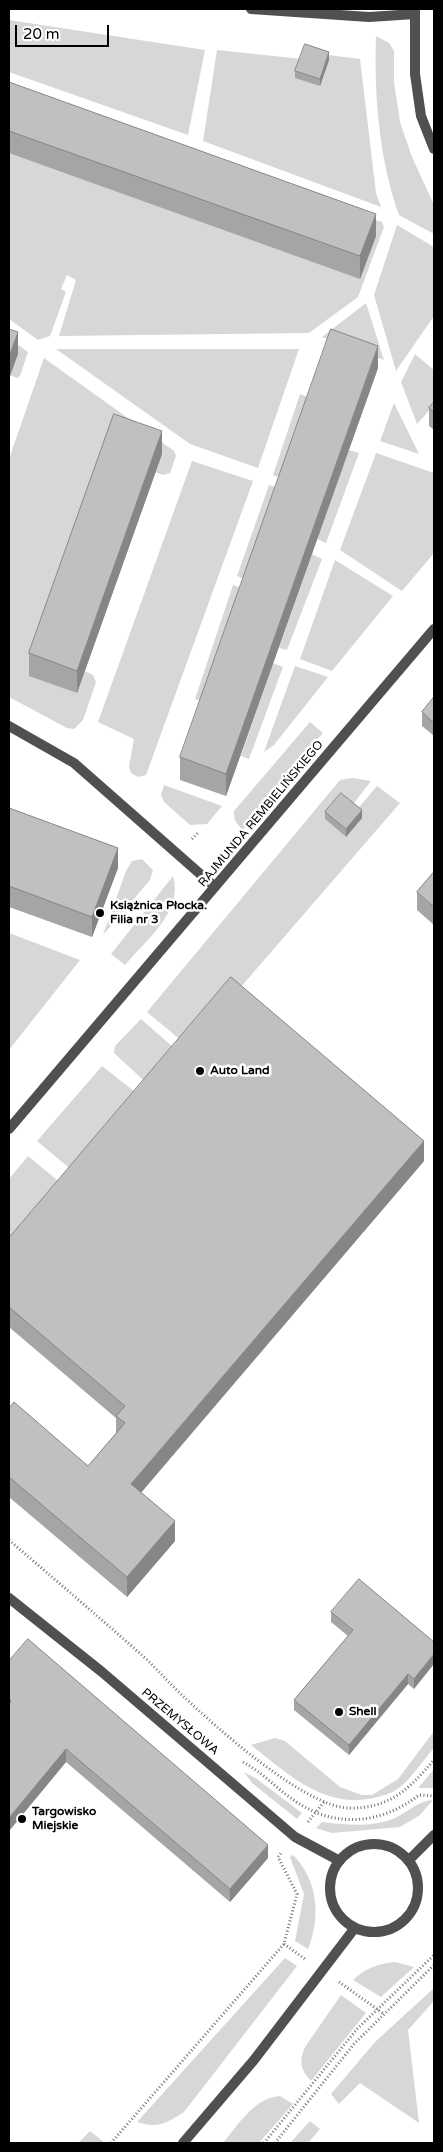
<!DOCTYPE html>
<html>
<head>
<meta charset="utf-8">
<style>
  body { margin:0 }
  #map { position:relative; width:443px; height:2152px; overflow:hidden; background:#fff; font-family:"Varela Round",sans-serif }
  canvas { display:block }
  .frame { position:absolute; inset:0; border:10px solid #000; pointer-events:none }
  .scale { position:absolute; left:15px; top:25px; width:94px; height:22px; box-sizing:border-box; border:2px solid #000; border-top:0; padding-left:6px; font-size:15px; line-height:18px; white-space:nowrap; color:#000; -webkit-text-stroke:4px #fff; paint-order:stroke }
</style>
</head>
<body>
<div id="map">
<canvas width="443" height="2152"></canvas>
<div class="frame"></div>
<div class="scale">20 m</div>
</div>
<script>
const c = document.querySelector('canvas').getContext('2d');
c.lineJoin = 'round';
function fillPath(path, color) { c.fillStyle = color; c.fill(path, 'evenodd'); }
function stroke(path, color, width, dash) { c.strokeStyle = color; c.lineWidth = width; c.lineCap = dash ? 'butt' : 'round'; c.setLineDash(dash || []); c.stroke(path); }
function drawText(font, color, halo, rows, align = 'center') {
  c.font = font + ' "Varela Round",sans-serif'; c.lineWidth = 5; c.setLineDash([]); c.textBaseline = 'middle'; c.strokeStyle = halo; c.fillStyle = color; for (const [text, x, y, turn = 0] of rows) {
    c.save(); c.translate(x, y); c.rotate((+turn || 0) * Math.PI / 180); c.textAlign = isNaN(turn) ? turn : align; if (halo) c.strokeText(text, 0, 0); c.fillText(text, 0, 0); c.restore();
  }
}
fillPath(new Path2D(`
  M9,20l196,30 -17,85 -179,-63z
  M376,36l13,7 5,8v31l6,40 12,35 22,48v29l-35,-19c-20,-56 -25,-120 -23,-179z
  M217,50l85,9 3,-7 55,7 16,134 5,14 -178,-66z
  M9,153l346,60 27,9 2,5 -26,70 -49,36 -250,3 17,-56 -9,-5 -6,14 5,3 -16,44 -12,4 -29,-21z
  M397,225l37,22v69l-38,55 -22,-76z
  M366,303l18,57 -62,-23z
  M9,338l19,14 -8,24 -3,2 -7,-3 7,-21z
  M56,349h243l-41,119 -68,-24z
  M415,354l19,16v35l-17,19 -16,-42z
  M44,358l130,93 2,5 -6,17 -7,2 -8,-3 7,-18 -85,239 8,-22 8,4 3,7 -13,38 -9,9 -7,-1 -58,-31v-238z
  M300,394l14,6 -28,80 -13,-5z
  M394,403l25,51 -39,-13z
  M349,450l10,3 -33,90 -9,-4z
  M376,453l58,20v80l-32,38 -62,-41z
  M192,461l61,20 -107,294 -8,2 -7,-4 -2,-7 5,-27 -36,-17z
  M269,485l13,4 -32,92 -13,-5z
  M312,554l10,5 -35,91 -8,-2z
  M335,560l58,36 -61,75 -32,-12z
  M233,585l14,5 -40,113 -12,-4z
  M273,663l10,4 -34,92 -8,-3z
  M295,666l33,11 -54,68 -10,7z
  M310,722l13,11 -80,97c-6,-6 -10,-10 -9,-19z
  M353,778l18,3 -21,27 -25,11 21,18 16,-19 -7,-6 22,-26 23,17 -211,244 -42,-35 193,-232z
  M164,785l58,21 -15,18 -17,1 -26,-23 -3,-7z
  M142,859l11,11 -3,10 -47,55 23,-64 6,-10z
  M173,876c11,35 -28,65 -48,89l-14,-11z
  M9,933l71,27 -71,90z
  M141,1019l41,36 -29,34 -39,-36 1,-7z
  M102,1066l42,33 -65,77 -42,-35z
  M28,1156l40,33 -59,69v-79z
  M434,1731v17c-11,12 -22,30 -35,40 -8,6 -17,8 -26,10 -50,11 -86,-25 -122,-53l24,-7 10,3 55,46 22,8h10l26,-16z
  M434,1769v19h-15v-1z
  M244,1772l13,7 45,34 -5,6 -45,-36z
  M433,1800l-13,15 -20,12 -68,6 -16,-5 6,-6c24,3 52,6 75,-5 12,-6 21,-16 36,-17z
  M293,1855c25,25 28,62 15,94l-13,-8 9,-47 -14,-37z
  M285,1958l12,8 -113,146c-17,11 -27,17 -47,10z
  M395,1962l19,5 -33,30 -28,-17c13,-12 24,-16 42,-18z
  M434,1988v13l-26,29 11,93 -59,-40 -21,21 -8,-10 44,-52z
  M341,1995l25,18 -55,68c-11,-12 -12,-20 -6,-34z
  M280,2096l13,8 -34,39h-36c16,-19 31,-45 57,-47z
  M310,2121l10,8 -12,14h-18z
  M90,2131l15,12h-27z`), '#d7d7d7');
stroke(new Path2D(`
  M192,839l7,-7
  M9,1540c45,39 90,77 135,117 14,13 26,27 40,40 33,31 121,110 165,111 41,1 61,-20 85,-48
  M243,1762c19,10 34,27 52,39 40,28 87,23 124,-6l15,1
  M308,1822l16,-20
  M284,1944l21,15
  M339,1982l45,32
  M111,2143l173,-199 13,-50 -19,-37 3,-4
  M264,2143l93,-114 77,-74
  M275,2143l79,-99 80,-79`), '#727272', 3, [1, 2.5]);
stroke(new Path2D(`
  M251,9l118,8 46,-3`), '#505050', 10);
stroke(new Path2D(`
  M415,9v65l6,42 13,33
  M9,726l65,37 141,124
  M9,1129l425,-500
  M9,1598l93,74 193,165 43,23
  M330 1888a44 44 0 1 1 88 0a44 44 0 1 1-88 0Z
  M409,1860l25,-25
  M183,2143l71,-83 100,-131`), '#505050', 10);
fillPath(new Path2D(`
  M329,60l-9,26 -25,-8v-7z
  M9,82l367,154 -16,43 -351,-126z
  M378,368l-152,428 -46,-16v-23z
  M434,402v28l-5,-4v-18z
  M162,454l-85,239 -48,-17v-23z
  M434,697v39l-12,-10v-14z
  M9,808l109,60 -26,69 -83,-30z
  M325,812l37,6 -16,19 -21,-18z
  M434,872v53l-17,-15v-18z
  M424,1161l-283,332 34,48 -48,56 -118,-100v-89l79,58 28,-33v-15l-107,-91v-89z
  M331,1612l103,30 -20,47 -6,-5 -59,71 -55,-45v-10l54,-64 -17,-14z
  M9,1661l259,197 -38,44 -164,-140 -57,69z`), '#a5a5a5');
fillPath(new Path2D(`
  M329,52v8l-9,26v-7z
  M376,214v22l-16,43v-23z
  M18,332v22l-9,25v-22z
  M378,346v22l-152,428v-22z
  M162,431v23l-85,239v-22z
  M362,810v8l-16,19v-8z
  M118,848v20l-26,69v-20z
  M424,1141v20l-293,343v-20z
  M175,1521v20l-48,56v-20z
  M434,1654v10l-20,25v-10z
  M408,1674v10l-59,71v-10z
  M66,1749v13l-57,69v-13z
  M268,1845v13l-38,44v-13z`), '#868686');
const building = new Path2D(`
  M305,44l24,8 -9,27 -25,-8z
  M9,82l367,132 -16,42 -351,-125z
  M9,329l9,3 -9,25z
  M331,329l47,17 -152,428 -46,-17z
  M434,402v10l-5,-4z
  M114,414l48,17 -85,240 -48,-18z
  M434,697v26l-12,-11z
  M341,793l21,17 -16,19 -21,-17z
  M9,808l109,40 -26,69 -83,-31z
  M434,872v35l-17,-15z
  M231,977l193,164 -293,343 44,37 -48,56 -118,-100v-69l5,-6 74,64 37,-43 -9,-7 9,-10 -116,-99v-69z
  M359,1579l75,63v12l-20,25 -6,-5 -59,71 -55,-45 59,-70 -22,-18z
  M28,1639l240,206 -38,44 -164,-140 -57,69v-114l2,-3 -2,-1v-39z`);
fillPath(building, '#c0c0c0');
stroke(building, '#868686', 1);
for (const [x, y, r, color] of [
  [100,913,5,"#000"],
  [200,1071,5,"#000"],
  [339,1712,5,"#000"],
  [22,1819,5,"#000"]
]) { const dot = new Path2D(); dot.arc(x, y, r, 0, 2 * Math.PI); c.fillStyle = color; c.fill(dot); stroke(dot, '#fff', 2); }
drawText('12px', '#000', '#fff', [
  ["RAJMUNDA REMBIELIŃSKIEGO",261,814,-50],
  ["PRZEMYSŁOWA",180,1722,40]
]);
drawText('bold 12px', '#000', '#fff', [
  ["Książnica Płocka.",110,906],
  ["Filia nr 3",110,920],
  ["Auto Land",210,1071],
  ["Shell",349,1712],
  ["Targowisko",32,1812],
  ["Miejskie",32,1826]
], 'left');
</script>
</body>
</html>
